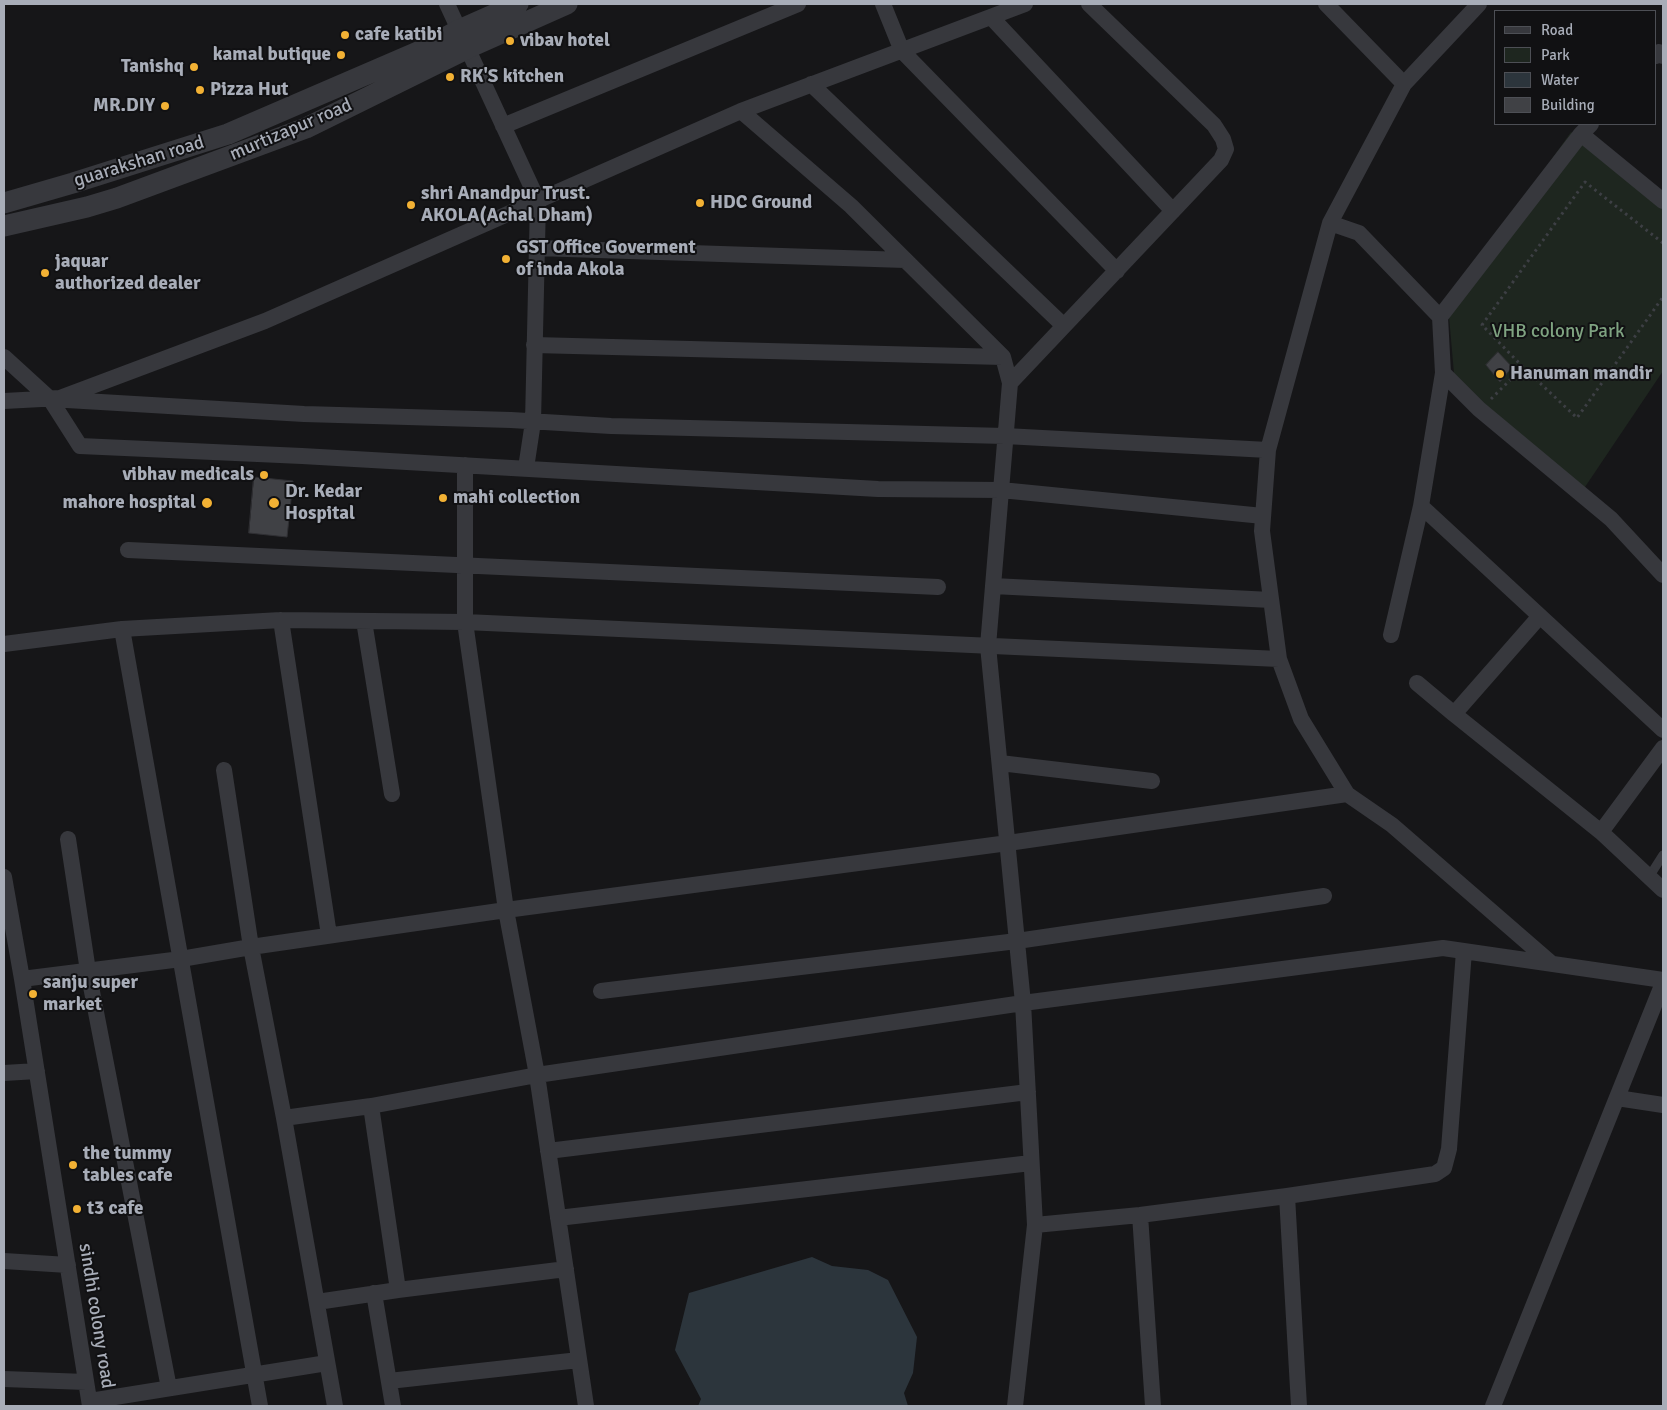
<!DOCTYPE html>
<html>
<head>
<meta charset="utf-8">
<style>
  body { margin:0 }
  #map { position:relative; width:1667px; height:1410px; overflow:hidden; background:#161618; font-family:Signika,sans-serif }
  canvas { display:block }
  .frame { position:absolute; inset:0; border:5px solid #a8adb8; pointer-events:none }
  .legend { position:absolute; left:1494px; top:10px; width:162px; height:115px; box-sizing:border-box; background:#111113; border:1px solid #4d4f55; margin:0; padding:6px 9px; list-style:none; font-size:15px; color:#a8adb8 }
  .legend li { display:flex; align-items:center; gap:10px; height:25px }
  .legend b { width:25px; border:1px solid #4d4f55 }
</style>
</head>
<body>
<div id="map">
<canvas width="1667" height="1410"></canvas>
<div class="frame"></div>
<ul class="legend">
<li><b style="height:6px;background:#37383d"></b>Road</li>
<li><b style="height:14px;background:#1e261f"></b>Park</li>
<li><b style="height:14px;background:#2c353c"></b>Water</li>
<li><b style="height:14px;background:#404145"></b>Building</li>
</ul>
</div>
<script>
const c = document.querySelector('canvas').getContext('2d');
c.lineJoin = 'round';
function fillPath(path, color) { c.fillStyle = color; c.fill(path, 'evenodd'); }
function stroke(path, color, width, dash) { c.strokeStyle = color; c.lineWidth = width; c.lineCap = dash ? 'butt' : 'round'; c.setLineDash(dash || []); c.stroke(path); }
function drawText(font, color, halo, rows, align = 'center') {
  c.font = font + ' Signika,sans-serif'; c.lineWidth = 4; c.setLineDash([]); c.textBaseline = 'middle'; c.strokeStyle = halo; c.fillStyle = color; for (const [text, x, y, turn = 0] of rows) {
    c.save(); c.translate(x, y); c.rotate((+turn || 0) * Math.PI / 180); c.textAlign = isNaN(turn) ? turn : align; if (halo) c.strokeText(text, 0, 0); c.fillText(text, 0, 0); c.restore();
  }
}
fillPath(new Path2D(`
  M1571,132l92,73v166l-78,116h-12l-118,-102 -7,-80z`), '#1e261f');
fillPath(new Path2D(`
  M812,1257l20,9 36,4 20,10 29,57 -4,36 -9,20 4,13h-210l3,-7 -26,-49 14,-57z`), '#2c353c');
const building = new Path2D(`
  M1498,352l14,15 -12,15 -14,-17z
  M254,477l39,4 -6,56 -38,-4z`);
fillPath(building, '#404145');
stroke(building, '#303034', 1);
stroke(new Path2D(`
  M1663,243l-78,-61 -103,143 41,42 54,51 86,-121
  M1491,399l32,-32`), '#3d3f44', 3, [2.5, 4]);
stroke(new Path2D(`
  M1649,877l14,-22`), '#37383d', 9);
stroke(new Path2D(`
  M447,4l91,197 -5,221 -7,46
  M883,4l19,47 215,220
  M1326,4l78,80
  M1479,4l-75,80 -74,139 -62,227 -6,81 17,128 22,60 46,75 45,31 159,138
  M991,17l182,194
  M1656,56l3,-4 4,4
  M811,84l253,242
  M741,111l110,95 152,151 7,26 -22,263 35,357 12,222 -20,181
  M503,126l295,-122
  M1581,134l82,67
  M1330,223l29,10 81,84 3,56 36,36 132,110 52,56
  M537,248l368,12
  M1440,317l141,-183 10,-10
  M534,345l469,12
  M4,357l46,42 30,47 222,10 576,33 123,1 262,26
  M1010,383l211,-223 5,-11 -3,-10 -9,-14 -125,-121
  M50,399l254,15 207,6 100,6 394,10 263,14
  M4,401l56,-3 205,-77 476,-210 284,-107
  M465,465v157l41,288 31,165 49,331
  M1421,506l242,224
  M128,550l810,37
  M993,586l278,14
  M1540,616l-86,98 147,118 62,58
  M281,620l48,315
  M364,621l28,173
  M122,629l138,777
  M1391,635l30,-129 22,-133
  M4,644l118,-15 159,-9 184,2 814,37
  M1417,683l37,31
  M1000,763l152,18
  M224,770l27,177 33,171 51,288
  M1601,832l62,-84
  M68,839l20,132 81,417
  M4,877l18,102 68,427
  M22,979l159,-20 70,-12 255,-37 502,-67 339,-49
  M601,991l416,-50 307,-45
  M4,1073l33,-2
  M1617,1098l46,7
  M371,1106l27,184
  M284,1118l87,-12 166,-31 486,-72 420,-55 220,32
  M548,1151l480,-59
  M1287,1196l12,210
  M1140,1215l13,191
  M558,1218l473,-55
  M1035,1225l105,-10 147,-19 148,-22 9,-6 5,-19 15,-198
  M4,1261l64,4
  M374,1293l19,113
  M317,1302l81,-12 168,-21
  M4,1379l82,3
  M389,1381l190,-21
  M90,1401l237,-38
  M1493,1406l170,-423`), '#37383d', 16);
stroke(new Path2D(`
  M4,203l69,-20 155,-49 197,-85 34,-19 59,-26
  M4,226l83,-19 30,-9 189,-70 162,-80 99,-44`), '#37383d', 21);
for (const [x, y, r, color] of [
  [345,35,5,"#f2b134"],
  [510,41,5,"#f2b134"],
  [341,55,5,"#f2b134"],
  [194,67,5,"#f2b134"],
  [450,77,5,"#f2b134"],
  [200,90,5,"#f2b134"],
  [165,106,5,"#f2b134"],
  [700,203,5,"#f2b134"],
  [411,205,5,"#f2b134"],
  [506,259,5,"#f2b134"],
  [45,273,5,"#f2b134"],
  [1500,374,5,"#f2b134"],
  [264,475,5,"#f2b134"],
  [443,498,5,"#f2b134"],
  [207,503,6,"#f2b134"],
  [274,503,6,"#f2b134"],
  [33,994,5,"#f2b134"],
  [73,1165,5,"#f2b134"],
  [77,1209,5,"#f2b134"]
]) { const dot = new Path2D(); dot.arc(x, y, r, 0, 2 * Math.PI); c.fillStyle = color; c.fill(dot); stroke(dot, '#111113', 2); }
drawText('bold 19px', '#a8adb8', '#111113', [
  ["cafe katibi",355,35],
  ["vibav hotel",520,41],
  ["kamal butique",331,55,"right"],
  ["Tanishq",184,67,"right"],
  ["RK'S kitchen",460,77],
  ["Pizza Hut",210,90],
  ["MR.DIY",155,106,"right"],
  ["shri Anandpur Trust.",421,194],
  ["AKOLA(Achal Dham)",421,216],
  ["HDC Ground",710,203],
  ["GST Office Goverment",516,248],
  ["of inda Akola",516,270],
  ["jaquar",55,262],
  ["authorized dealer",55,284],
  ["Hanuman mandir",1510,374],
  ["vibhav medicals",254,475,"right"],
  ["Dr. Kedar",285,492],
  ["Hospital",285,514],
  ["mahi collection",453,498],
  ["mahore hospital",196,503,"right"],
  ["sanju super",43,983],
  ["market",43,1005],
  ["the tummy",83,1154],
  ["tables cafe",83,1176],
  ["t3 cafe",87,1209]
], 'left');
drawText('19px', '#a8adb8', '#111113', [
  ["murtizapur road",291,130,-23],
  ["guarakshan road",139,162,-17],
  ["sindhi colony road",96,1316,81]
]);
drawText('19px', '#7fa381', '#111113', [
  ["VHB colony Park",1558,332]
]);
</script>
</body>
</html>
